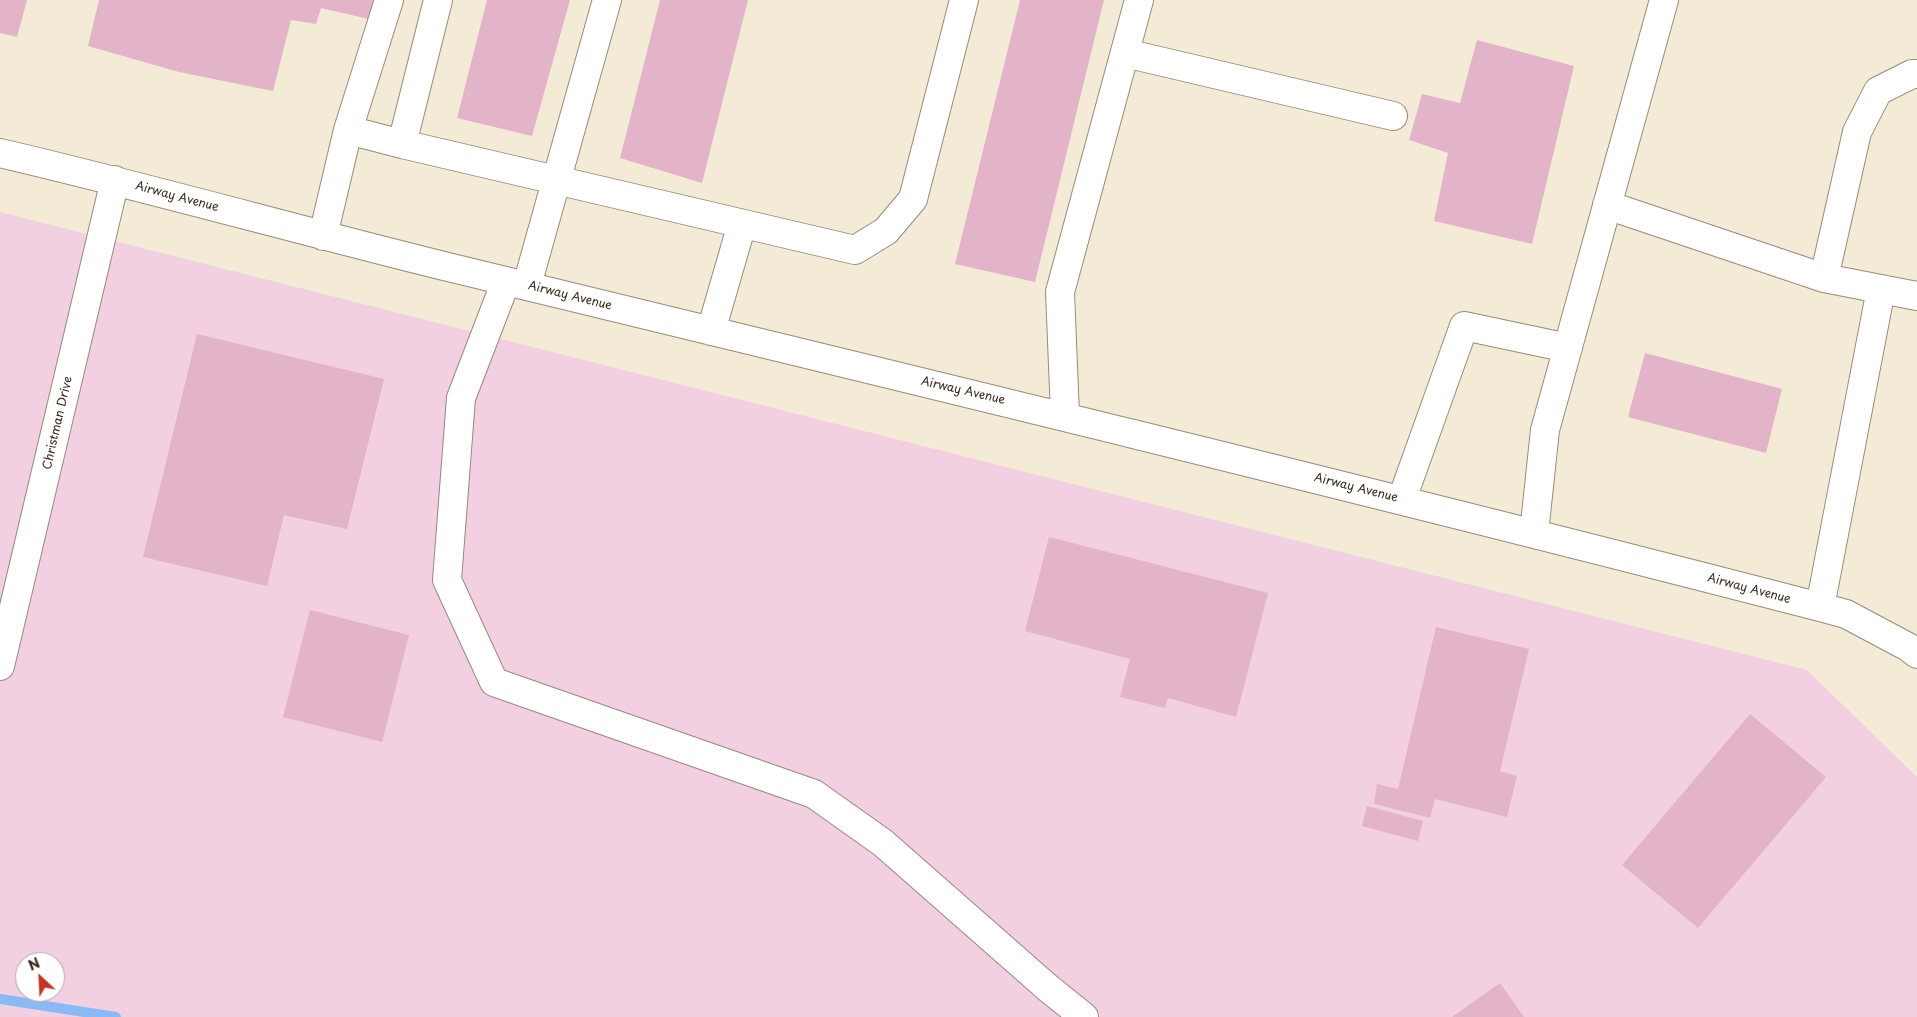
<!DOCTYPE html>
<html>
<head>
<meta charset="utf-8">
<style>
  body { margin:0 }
  #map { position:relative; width:1917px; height:1017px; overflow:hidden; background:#f4ebd6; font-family:"Playpen Sans",sans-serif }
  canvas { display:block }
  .north { position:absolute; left:15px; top:952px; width:50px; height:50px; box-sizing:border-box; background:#fff; border:1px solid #b1aaa5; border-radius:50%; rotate:335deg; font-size:14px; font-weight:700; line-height:20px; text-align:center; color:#3b2a1e }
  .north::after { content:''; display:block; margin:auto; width:18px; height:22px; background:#c8321e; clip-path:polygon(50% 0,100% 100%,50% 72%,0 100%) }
</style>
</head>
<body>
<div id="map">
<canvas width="1917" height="1017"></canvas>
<div class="north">N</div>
</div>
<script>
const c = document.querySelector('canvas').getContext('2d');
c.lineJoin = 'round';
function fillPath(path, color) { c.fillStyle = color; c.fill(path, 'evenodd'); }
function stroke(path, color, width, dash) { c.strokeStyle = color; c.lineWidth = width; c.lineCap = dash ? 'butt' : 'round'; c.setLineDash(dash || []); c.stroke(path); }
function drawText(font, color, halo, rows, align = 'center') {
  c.font = font + ' "Playpen Sans",sans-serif'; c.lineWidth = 4; c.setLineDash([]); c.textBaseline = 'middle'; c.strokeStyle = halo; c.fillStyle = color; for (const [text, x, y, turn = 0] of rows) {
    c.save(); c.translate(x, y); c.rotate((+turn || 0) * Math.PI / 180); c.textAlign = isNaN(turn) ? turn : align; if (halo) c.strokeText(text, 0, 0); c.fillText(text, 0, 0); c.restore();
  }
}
fillPath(new Path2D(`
  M0,212l1807,458 110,107v240h-1917zM25,962h30v30h-30z`), '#f2cfe1');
stroke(new Path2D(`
  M0,999l116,18`), '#89baf5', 10);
fillPath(new Path2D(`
  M0,0h27l-10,37 -17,-4z
  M99,0h278l-4,20 -52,-12 -5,16 -25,-4 -18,71 -94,-19 -91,-26z
  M487,0h83l-38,136 -75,-18z
  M660,0h88l-46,183 -82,-25z
  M1020,0h84l-69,282 -80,-18z
  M1477,40l97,26 -42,178 -98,-23 14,-68 -39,-13 13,-46 38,9z
  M197,334l187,45 -37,150 -63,-14 -17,71 -124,-29z
  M1645,353l137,36 -16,64 -138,-36z
  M1049,537l219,56 -32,124 -68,-19 -3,10 -45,-11 10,-38 -105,-28z
  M310,610l99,25 -27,107 -99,-25z
  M1436,627l93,22 -29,122 17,5 -10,41 -72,-18 -5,19 -56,-14 3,-20 21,5z
  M1750,714l76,63 -128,151 -76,-63z
  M1367,806l56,15 -5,20 -56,-15z
  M1500,983l24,34h-72z`), '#e3b3ca');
const minor = new Path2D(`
  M438,0l-36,144 453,106 31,-19 27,-32 51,-199
  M1125,53l268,63
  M1917,74h-5l-34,17 -21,41 -33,146 93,18
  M348,130l41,-130
  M0,153c150,35 298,77 448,114 458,111 916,222 1372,340l26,7 62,33 9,7
  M1607,205l217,73
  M323,236l25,-106 54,14
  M506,281l-45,117 -14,182 47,102 320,112 69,49 165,145 36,29
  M527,285l80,-285
  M711,331l31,-107
  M1065,415l-5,-123 79,-292
  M1402,499l62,-173 104,22
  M1534,533l11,-103 119,-430
  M1820,607l61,-318
  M0,666l115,-486`);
stroke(minor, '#988a7a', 30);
stroke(minor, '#fff', 28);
drawText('12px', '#3b2a1e', '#fff', [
  ["Airway Avenue",177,197,15],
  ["Airway Avenue",570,296,14],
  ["Airway Avenue",963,391,13],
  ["Christman Drive",58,423,-77],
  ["Airway Avenue",1356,488,14],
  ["Airway Avenue",1749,589,15]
]);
</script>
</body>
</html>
